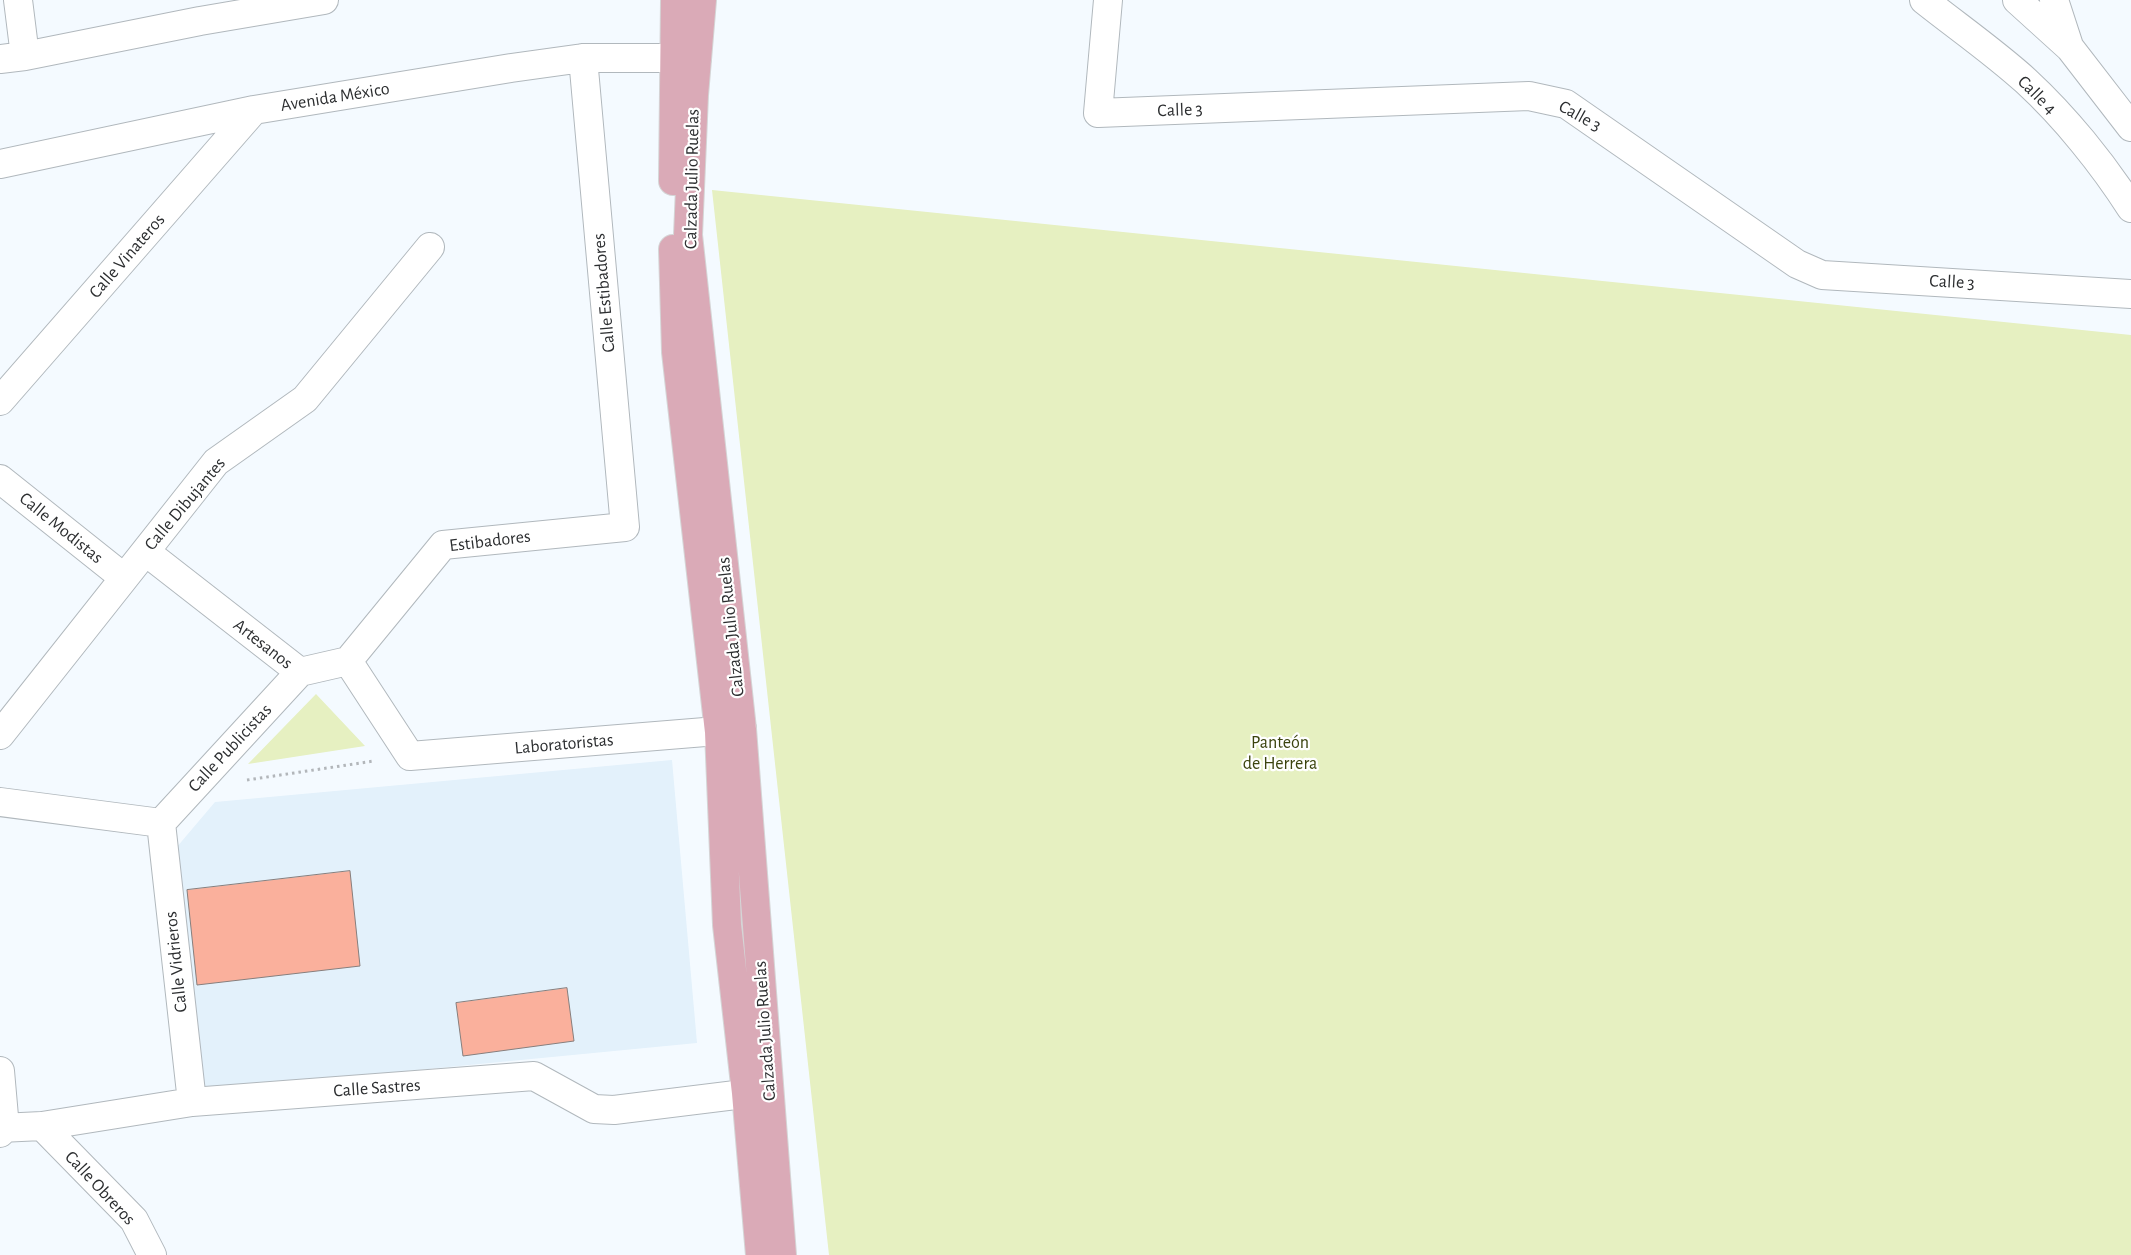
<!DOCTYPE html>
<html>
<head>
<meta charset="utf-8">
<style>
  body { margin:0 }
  canvas { display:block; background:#f4faff }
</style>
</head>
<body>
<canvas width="2131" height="1255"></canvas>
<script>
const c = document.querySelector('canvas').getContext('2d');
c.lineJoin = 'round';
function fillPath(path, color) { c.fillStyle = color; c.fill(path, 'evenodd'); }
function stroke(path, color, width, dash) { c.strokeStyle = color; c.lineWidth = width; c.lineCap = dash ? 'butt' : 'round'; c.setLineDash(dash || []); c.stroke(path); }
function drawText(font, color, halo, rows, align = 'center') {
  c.font = font + ' "Alegreya Sans",sans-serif'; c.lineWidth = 4.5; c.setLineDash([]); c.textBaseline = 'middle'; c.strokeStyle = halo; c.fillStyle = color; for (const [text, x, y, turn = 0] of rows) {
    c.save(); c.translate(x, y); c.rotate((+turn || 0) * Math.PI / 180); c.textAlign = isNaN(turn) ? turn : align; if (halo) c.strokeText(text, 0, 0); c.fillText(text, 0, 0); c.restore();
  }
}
fillPath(new Path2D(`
  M672,760l25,283 -497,48 -24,-243 39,-46z`), '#e3f1fb');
fillPath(new Path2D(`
  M712,190l1419,145v920h-1302z
  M316,694l49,52 -117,18z`), '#e6f0c1');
const building = new Path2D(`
  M350,871l10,95 -163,19 -10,-95z
  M567,988l7,53 -111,15 -7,-53z`);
fillPath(building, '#fab09c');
stroke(building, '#877f7d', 1);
const minor = new Path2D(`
  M18,0l7,56
  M1108,0l-10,113 431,-17 37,8 231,160 25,11 309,19
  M1924,0c34,27 70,52 102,81 39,36 77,83 105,127
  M2017,0l53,48 61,79
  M2054,0l15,46
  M0,59l25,-3 175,-35 124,-21
  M0,164l254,-54 257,-42 72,-10h114
  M0,401l254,-291
  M0,479l123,98
  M146,552l154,120
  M348,661l95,-116 182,-18 -42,-469
  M300,672l48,-11 62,95 332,-27
  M0,735l216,-273 89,-63 125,-152
  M0,802l161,21
  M161,823l31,279
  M161,823l139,-151
  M0,1071l5,57 -5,5
  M42,1126l92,94 18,35
  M0,1128l42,-2 150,-24 342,-26 60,33 20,1 154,-19`);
const major = new Path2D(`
  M702,0l-8,95 -6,140 54,494 40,526
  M673,181l2,-181
  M673,249l3,103 43,380 8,193 19,168 14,162`);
stroke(minor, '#b1b8bd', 30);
stroke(major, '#d5d5d6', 30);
stroke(new Path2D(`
  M247,780l127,-19`), '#b2b6ba', 3, [2.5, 4]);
stroke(minor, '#fff', 28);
stroke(major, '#daaab7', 28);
drawText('18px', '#2c2e30', '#fff', [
  ["Calle 4",2037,95,45],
  ["Avenida México",335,97,-9],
  ["Calle 3",1180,110,-2],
  ["Calle 3",1580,116,29],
  ["Calzada Julio Ruelas",692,179,-89],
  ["Calle Vinateros",127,256,-49],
  ["Calle 3",1952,282,3],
  ["Calle Estibadores",604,293,-95],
  ["Calle Dibujantes",185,504,-50],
  ["Calle Modistas",61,528,39],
  ["Estibadores",490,541,-7],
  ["Calzada Julio Ruelas",731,627,-96],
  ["Artesanos",263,644,38],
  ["Laboratoristas",564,744,-5],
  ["Calle Publicistas",230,748,-47],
  ["Calle Vidrieros",176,962,-96],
  ["Calzada Julio Ruelas",765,1031,-94],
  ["Calle Sastres",377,1088,-4],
  ["Calle Obreros",100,1188,47]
]);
drawText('18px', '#3b430e', '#fff', [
  ["Panteón",1280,743],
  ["de Herrera",1280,764]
]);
</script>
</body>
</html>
